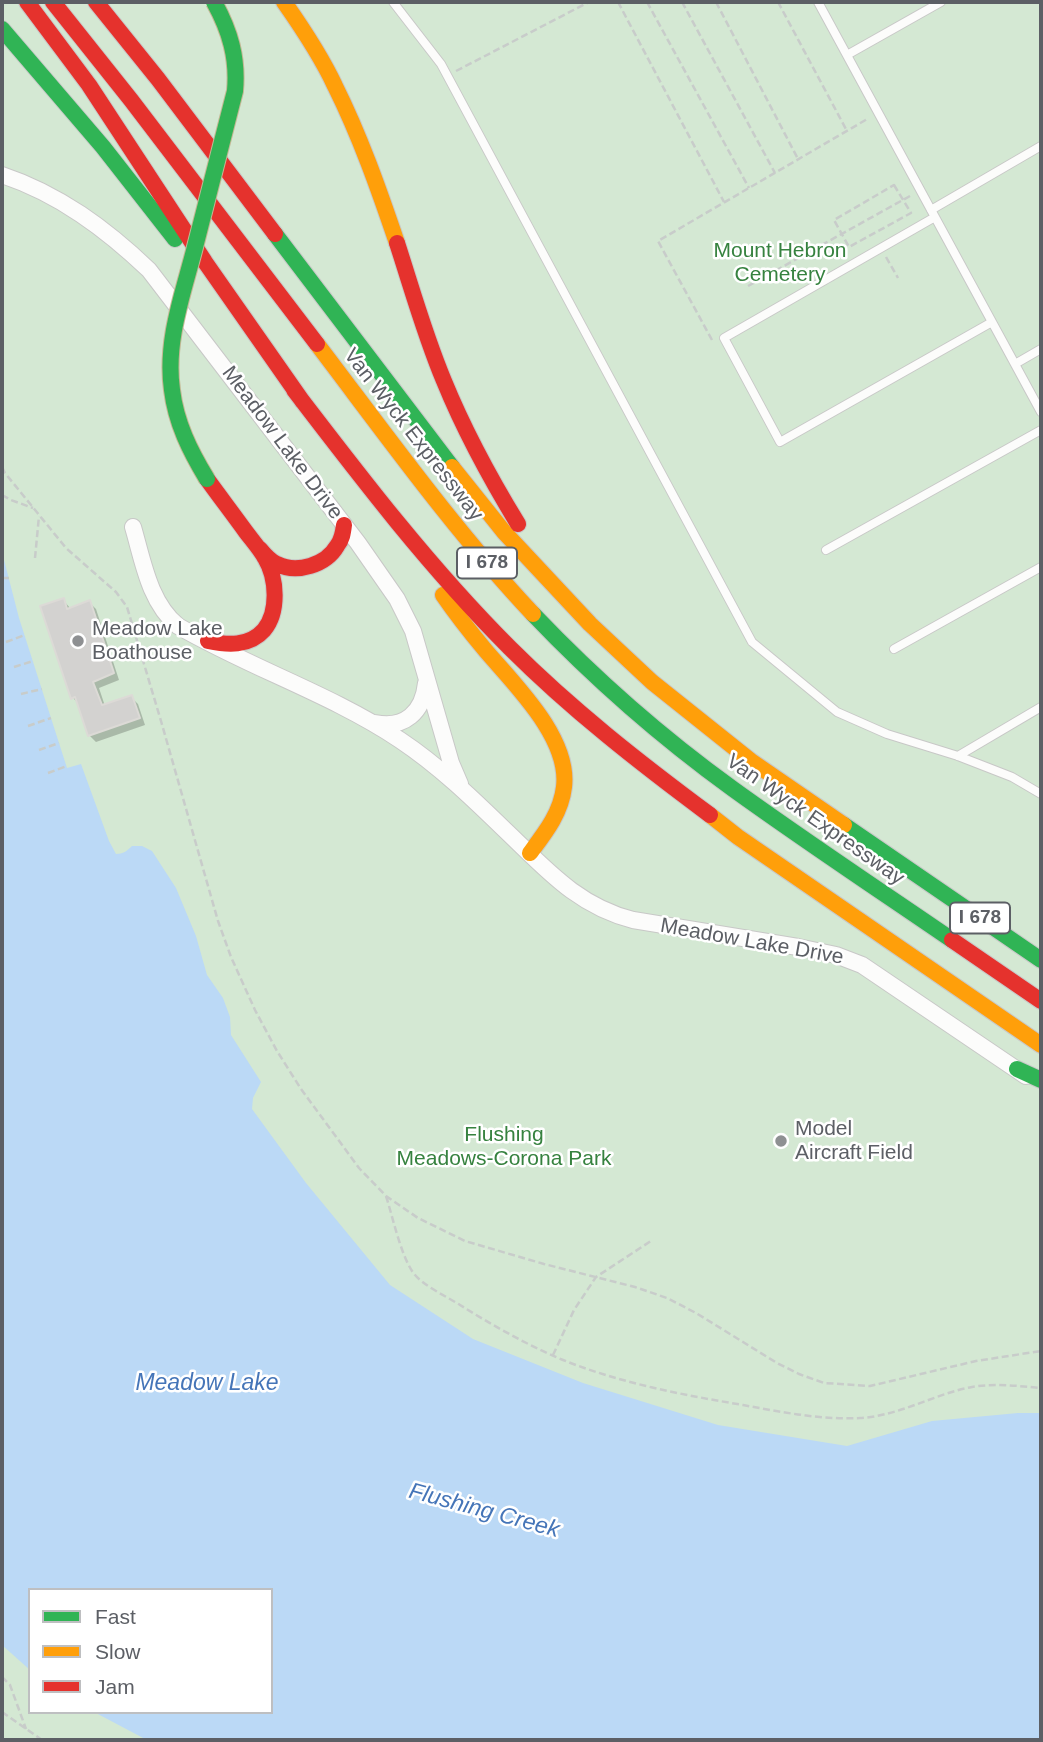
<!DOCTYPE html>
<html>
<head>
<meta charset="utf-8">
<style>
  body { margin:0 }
  #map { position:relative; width:1043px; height:1742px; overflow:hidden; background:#ecebe6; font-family:Helvetica,sans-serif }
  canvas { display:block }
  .frame { position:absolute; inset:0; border:4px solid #5c5f65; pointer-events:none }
  .legend { position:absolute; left:28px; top:1588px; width:245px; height:126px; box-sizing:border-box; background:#fff; border:2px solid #bebfc1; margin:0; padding:9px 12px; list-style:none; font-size:21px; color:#5c5f65 }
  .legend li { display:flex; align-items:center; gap:14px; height:35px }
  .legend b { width:35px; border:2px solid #bebfc1 }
</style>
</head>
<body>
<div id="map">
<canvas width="1043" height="1742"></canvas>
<div class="frame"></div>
<ul class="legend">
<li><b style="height:9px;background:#30b455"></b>Fast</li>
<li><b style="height:9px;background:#ff9f0a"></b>Slow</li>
<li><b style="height:9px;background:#e5322d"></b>Jam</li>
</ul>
</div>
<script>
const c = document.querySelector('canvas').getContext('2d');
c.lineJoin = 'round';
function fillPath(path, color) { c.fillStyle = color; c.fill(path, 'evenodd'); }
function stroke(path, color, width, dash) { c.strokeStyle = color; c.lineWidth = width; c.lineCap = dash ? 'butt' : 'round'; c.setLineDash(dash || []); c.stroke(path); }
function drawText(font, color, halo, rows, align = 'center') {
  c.font = font + ' Helvetica,sans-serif'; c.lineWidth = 5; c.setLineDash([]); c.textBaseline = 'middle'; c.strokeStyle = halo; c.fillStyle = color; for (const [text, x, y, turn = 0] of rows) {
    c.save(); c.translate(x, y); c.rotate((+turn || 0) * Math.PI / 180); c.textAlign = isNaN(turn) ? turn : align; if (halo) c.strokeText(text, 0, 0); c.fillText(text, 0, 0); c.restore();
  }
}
fillPath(new Path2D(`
  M2,2h1039v1738h-1039zM30,1590h241v122h-241z`), '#d4e8d3');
fillPath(new Path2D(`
  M2,552l17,66 48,150 14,-4 28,77 7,13c7,0 11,-3 16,-8h10l10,5 24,37 20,48 11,39 16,23 7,19 1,18 30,47 -8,16 -1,11 54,74 84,102 83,54 110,44 135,42 129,21 85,-25 86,-8h23v327h-894l-53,-28h177v-122h-241v80l-28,-25z`), '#bbd9f6');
fillPath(new Path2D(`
  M63,600l8,9 18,-7 7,7 23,71 -20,8 6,18 26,-9 7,7 7,21 -49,17 -7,-7 -10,-31 -6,-6z`), '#0003');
const building = new Path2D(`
  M64,598l3,11 23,-9 24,73 -21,9 9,23 30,-10 8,23 -52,18 -13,-39 -4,2 -31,-93z`);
fillPath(building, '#d3d2d0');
stroke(building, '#dcdad6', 2);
const lane = new Path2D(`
  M393,2l48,62 311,578 85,70 50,22 71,22 54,21 29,17
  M818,2l223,410
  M847,55l94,-53
  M931,210l110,-64
  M935,217l-211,121 56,104 212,-120
  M1015,364l26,-15
  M826,550l215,-120
  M894,649l147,-82
  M958,756l83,-49`);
const street = new Path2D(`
  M2,175c57,19 104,54 147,95l209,273 39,56 16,32 38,132 9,21
  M133,527c10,34 16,75 45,99 72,42 153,68 222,114 39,26 72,58 105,90 40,38 72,76 128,90l165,27 38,8 26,10 164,111
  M375,723c30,6 48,-11 51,-40`);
const fast = new Path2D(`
  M2,29l101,118 72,92
  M275,234l177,233
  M533,614c61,64 128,123 200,175 72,52 146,101 219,151
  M844,825l197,135
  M1017,1069l24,11`);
const slow = new Path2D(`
  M284,2c19,27 37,54 51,84 25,50 44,104 62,157
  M317,344c70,92 137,186 216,270
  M452,467l52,65 86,92 62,58 99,79 93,64
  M443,595c13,19 28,38 43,56 29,34 84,87 78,136 -3,26 -19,46 -34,66
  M710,815l28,22 303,208`);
const jam = new Path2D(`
  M27,2l62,83 116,177 98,140
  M53,2l78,98 186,244
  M96,2l62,77 117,155
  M397,243c15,46 28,93 47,138 20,49 46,97 74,143
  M294,390c68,89 136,178 216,258 61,61 130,115 200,167
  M207,479c13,18 26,35 39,53 6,8 14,17 19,26 12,20 14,54 -1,72 -15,17 -37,15 -56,11
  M260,549c5,6 10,12 17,15 20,10 49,1 60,-18 5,-6 6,-13 7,-21
  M952,940l89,61`);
stroke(lane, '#c8c8c7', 10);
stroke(street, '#c8c8c7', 18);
stroke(fast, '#c9c9c8', 18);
stroke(slow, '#c9c9c8', 18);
stroke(jam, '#c9c9c8', 18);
stroke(new Path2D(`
  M618,2l106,200
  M647,2l102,186
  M682,2l93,171
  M716,2l82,157
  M778,2l69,129
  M456,71l133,-69
  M894,185l17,28 -62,34 -15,-27z
  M886,257l12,21
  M748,286l162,-90
  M712,340l-54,-99 211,-123
  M2,467l3,6 61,75 50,44 11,15 34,114 57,200 13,36 24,53 22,41 24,38 58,79 27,28 32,22 47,23 79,23 91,23 32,11 29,15 81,50 22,11 25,9 46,3 106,-25 65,-10
  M2,495l9,5 22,8
  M35,558l4,-42
  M2,578h7
  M6,642l19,-7
  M14,667l19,-6
  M21,694l21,-5
  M28,726l23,-8
  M39,750l20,-7
  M48,773l19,-7
  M386,1196c7,22 14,56 26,75 9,14 34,25 48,34 32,20 67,40 103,55 57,23 120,35 180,45 38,7 78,15 117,13 39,-2 74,-24 112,-31 23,-4 46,-1 69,1
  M553,1355l21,-45 22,-33 55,-36
  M2,1677l8,8 16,44
  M2,1712l40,28`), '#c8ccca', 2.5, [7, 3.5]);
stroke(lane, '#fcfcfb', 8);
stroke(street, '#fcfcfb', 16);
stroke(fast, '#30b455', 16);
stroke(slow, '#ff9f0a', 16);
stroke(jam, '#e5322d', 16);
const fastBridge = new Path2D(`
  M207,479c-17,-28 -31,-56 -35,-89 -7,-49 11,-96 23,-143 13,-52 27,-104 40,-156 3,-33 -5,-60 -21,-89`);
stroke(fastBridge, '#c3b894', 18, []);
stroke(fastBridge, '#30b455', 16);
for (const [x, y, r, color] of [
  [78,641,7,"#8e9092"],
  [781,1141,7,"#8e9092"]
]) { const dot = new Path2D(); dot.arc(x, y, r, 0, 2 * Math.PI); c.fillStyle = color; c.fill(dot); stroke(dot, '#fff', 2.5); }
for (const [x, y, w] of [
  [487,563,60],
  [980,918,60]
]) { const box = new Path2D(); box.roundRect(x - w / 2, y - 15.5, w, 31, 5); c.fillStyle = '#fff'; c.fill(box); stroke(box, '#5c5f65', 2); }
drawText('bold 19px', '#5c5f65', null, [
  ["I 678",487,563],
  ["I 678",980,918]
]);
drawText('21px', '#36823f', '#fff', [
  ["Mount Hebron",780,251],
  ["Cemetery",780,275],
  ["Flushing",504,1135],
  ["Meadows-Corona Park",504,1159]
]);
drawText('21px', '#5c5f65', '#fff', [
  ["Van Wyck Expressway",413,435,52],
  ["Meadow Lake Drive",282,443,53],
  ["Van Wyck Expressway",815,820,35],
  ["Meadow Lake Drive",752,942,10]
]);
drawText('21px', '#5c5f65', '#fff', [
  ["Meadow Lake",92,629],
  ["Boathouse",92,653],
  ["Model",795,1129],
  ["Aircraft Field",795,1153]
], 'left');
drawText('italic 23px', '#4575b8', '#fff', [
  ["Meadow Lake",207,1384],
  ["Flushing Creek",484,1511,15]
]);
</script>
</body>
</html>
